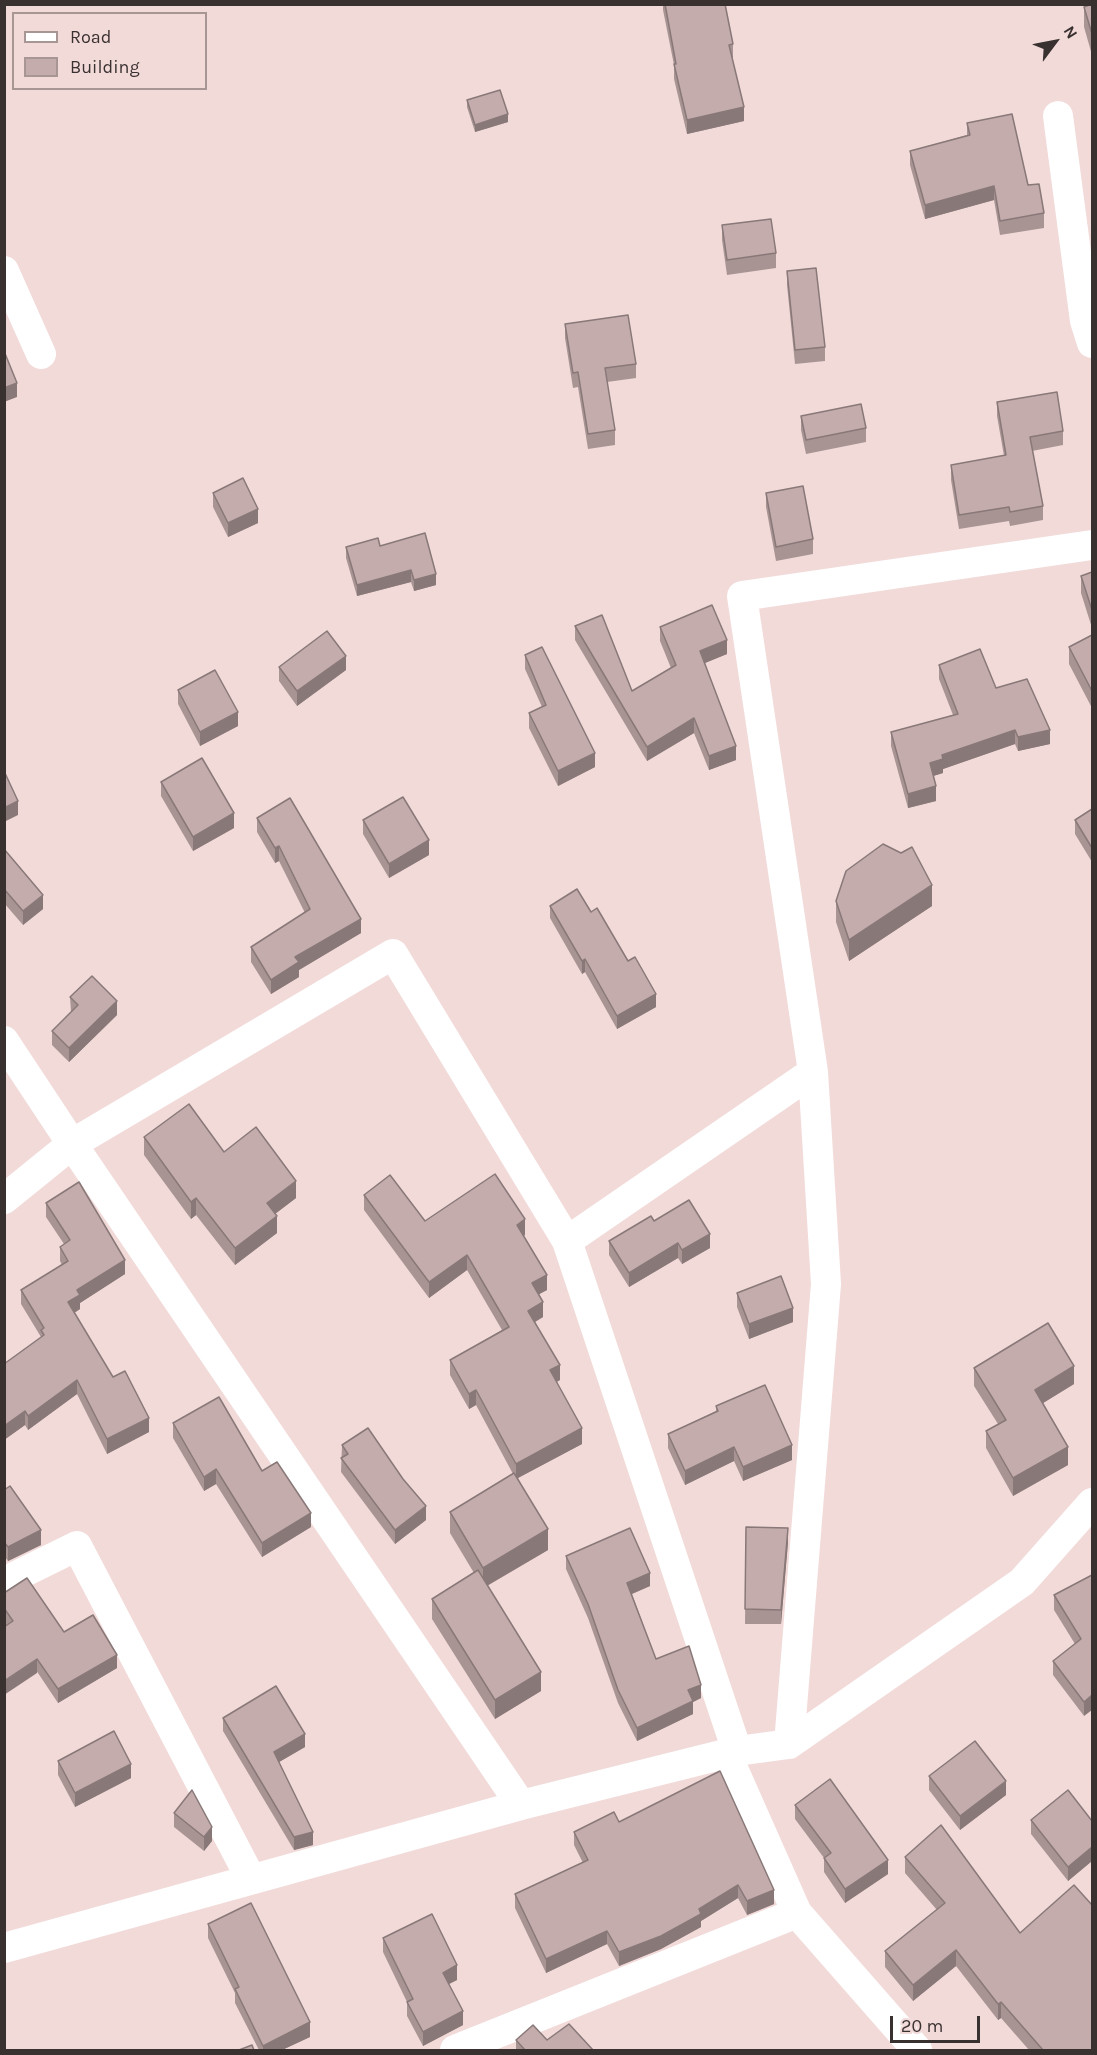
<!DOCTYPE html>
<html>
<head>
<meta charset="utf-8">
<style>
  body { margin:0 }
  #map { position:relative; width:1097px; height:2055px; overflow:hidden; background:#f2dad9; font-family:Karla,sans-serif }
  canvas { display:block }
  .frame { position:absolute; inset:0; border:6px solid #393030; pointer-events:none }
  .legend { position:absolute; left:12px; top:12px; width:195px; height:78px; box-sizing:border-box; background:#f2dad9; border:2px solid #a89695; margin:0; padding:8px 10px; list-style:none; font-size:18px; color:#393030 }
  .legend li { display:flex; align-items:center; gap:12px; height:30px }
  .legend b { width:30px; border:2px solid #a89695 }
  .north { position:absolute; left:1025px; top:12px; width:60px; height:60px; -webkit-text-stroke:4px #f2dad9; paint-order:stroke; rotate:58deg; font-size:16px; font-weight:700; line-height:24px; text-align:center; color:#393030 }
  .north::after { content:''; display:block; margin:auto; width:21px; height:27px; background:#393030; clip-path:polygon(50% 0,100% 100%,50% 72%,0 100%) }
  .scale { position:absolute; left:890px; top:2016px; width:90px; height:27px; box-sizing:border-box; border:3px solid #393030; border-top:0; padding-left:8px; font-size:18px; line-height:21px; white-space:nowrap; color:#393030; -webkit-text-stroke:4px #f2dad9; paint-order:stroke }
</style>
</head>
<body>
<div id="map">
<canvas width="1097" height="2055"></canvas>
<div class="frame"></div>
<ul class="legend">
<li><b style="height:8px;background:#fff"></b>Road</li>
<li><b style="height:16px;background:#c4acac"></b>Building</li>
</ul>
<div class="north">N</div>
<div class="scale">20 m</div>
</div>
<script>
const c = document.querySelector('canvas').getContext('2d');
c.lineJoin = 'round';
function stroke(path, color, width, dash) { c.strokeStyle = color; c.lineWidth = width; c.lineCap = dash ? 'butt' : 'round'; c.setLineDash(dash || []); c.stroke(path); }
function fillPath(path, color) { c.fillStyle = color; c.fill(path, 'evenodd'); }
stroke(new Path2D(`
  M1058,116l27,205 7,22
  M4,271l37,83
  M4,1041l68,103 -68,55
  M4,1582l73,-36 174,333
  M789,1744l37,-460 -13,-212
  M737,1751l-170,-510 246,-169 -71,-476 350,-51
  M727,1755l70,158 120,137
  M521,1805l-449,-661 321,-190 174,287
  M4,1948l517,-143 216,-54 52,-7 233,-162 70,-79
  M455,2050l342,-137`), '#fff', 30);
fillPath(new Path2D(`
  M663,4h62l8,40v14h-1l12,63 -57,13 -13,-55v-14l-11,-55z
  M1092,4v51l-8,-28v-20z
  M467,100l41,22 -33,10 -8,-25z
  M967,123l77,90v15l-44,7 -6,-35 -69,19 -15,-54v-14l57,-16z
  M722,225l54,28v15l-49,7 -5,-35z
  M787,271l38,76v14l-30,3 -8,-79z
  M565,324l71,40v14l-29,4 8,48v15l-27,4 -10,-62 -5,1 -8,-50z
  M997,402l66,29v14l-31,6 11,55v14l-33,6 -1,-5 -50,8 -8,-49v-15l53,-9 -7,-40z
  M801,416l65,12v14l-60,12 -5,-24z
  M213,493l45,30 -30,14 -15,-30z
  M766,493l47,46v15l-37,7 -10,-54z
  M380,546l56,39 -22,6 -3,-9 -54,14 -11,-38v-11z
  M1092,572v56l-11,-35v-17z
  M575,626l57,65 39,-23 -11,-27v-14l67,27 -22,9 31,97 -27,10 -15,-37 -47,28 -72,-121z
  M1092,635v73l-23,-44v-17z
  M525,655l70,112 -37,19 -29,-58v-15l13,-6 -17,-38z
  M939,665l57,23 54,56 -32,7 -3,-7 -72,25v4l-10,3 3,25 -28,7 -17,-62v-14l62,-17 -14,-36z
  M279,667l67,3 -49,36 -18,-25z
  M178,690l60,36 -38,20 -22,-42z
  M161,782l73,46 -41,23 -32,-55z
  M1092,809v53l-17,-28v-14z
  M257,818l104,115 -62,37v7l-28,17 -20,-32v-15l54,-34 -26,-52 -4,2 -18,-31z
  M363,820l66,35 -40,23 -26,-44z
  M4,849l39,60 -20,16 -19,-22z
  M836,901l96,5 -83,55 -13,-39z
  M550,906l41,6 65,95 -39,22 -32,-57 -3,2 -32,-56z
  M70,997l47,18 -48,47 -17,-17v-14l19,-19z
  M144,1137l80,15 72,46 -21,16 2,19 -42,32 -39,-50 -5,4 -47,-64z
  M364,1195l61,26 100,14 -2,1 24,54 -8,4 4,23 -8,5 25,58 -3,2 25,62 -64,34 30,72 -61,36 54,105 -46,28 -63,-100v-20l42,-26 -24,-40v-21l63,-38 -37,-69 -7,4 -19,-34v-15l52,-30 -35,-60 -38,28 -65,-88z
  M46,1203l79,71 -45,29v6l-6,4 39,64 36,55 -42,22 -30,-60 -49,36 -3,-5 -21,15v-76l37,-27 -20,-33v-14l41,-25 -2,-4v-14l4,-3 -18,-27z
  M654,1221l56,27 -28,16 -4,-6 -49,29 -20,-32v-14z
  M737,1293l56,29 -44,17 -12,-32z
  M974,1368l100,16 -31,19 25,62 -55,31 -27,-48v-17l12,-7 -24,-38z
  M716,1406l76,54 -49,21 -9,-20 -49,24 -17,-37v-14l48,-23z
  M173,1423l138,104 -49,30 -46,-73 -12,7 -31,-53z
  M342,1445l84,75 -31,24 -54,-72z
  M4,1490l37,55 -33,16 -4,-5z
  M746,1527l42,15 -7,82h-36z
  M566,1556l84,30 -18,8 24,65 45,39 -8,4v12l-56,27 -19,-38 -30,-85 -22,-49z
  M1092,1575l-8,141 -31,-41v-14l22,-17 -21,-34v-15z
  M4,1593l60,39 53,36 -59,35 -54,-81z
  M223,1718l82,29 -26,15 34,83 -19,5 -71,-119z
  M58,1761l73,17 -56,29 -17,-32z
  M929,1776l77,19 -46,35 -31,-40z
  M795,1805l93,69 -43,29 -21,-31v-14l-29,-39z
  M174,1813l38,28 -8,10 -30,-24z
  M1031,1820l61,1v40l-24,20 -37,-47z
  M619,1822l155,82 -27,11 -9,-17 -37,23v6l-40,22 -42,17 -12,-22 -61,29 -31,-65v-14l68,-31 -9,-18v-13z
  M905,1857l187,193h-63l-28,-32 -3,2 -42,-54 -43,35 -28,-34v-16l52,-41 -32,-37z
  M208,1924l102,113 -28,13h-23l-24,-47v-10l-27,-55z
  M383,1938l74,42 -8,4 14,41 -40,21 -16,-30v-14l-24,-50z
  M516,2040h31l46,10h-77z`), '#a99494');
fillPath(new Path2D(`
  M744,107v14l-57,13v-14z
  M508,114v8l-33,10v-7z
  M994,186v14l-69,19v-14z
  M17,383v14l-13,5v-14z
  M258,509v14l-30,14v-14z
  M411,570v12l-54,14v-11z
  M436,574v11l-22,6v-11z
  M727,640v14l-27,11v-14z
  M346,656v14l-49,36v-15z
  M238,712v14l-38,20v-14z
  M694,718v15l-47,28v-14z
  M1015,730v14l-72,25v4l-13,4v-14l12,-8z
  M1050,730v14l-32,7v-14z
  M736,746v14l-27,10v-14z
  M595,753v14l-37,19v-15z
  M936,786v15l-28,7v-14z
  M18,801v14l-14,7v-14z
  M234,813v15l-41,23v-14z
  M429,840v15l-40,23v-14z
  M279,846v15l-4,2v-15z
  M932,885v21l-83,55v-21z
  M43,895v14l-20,16v-14z
  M361,919v14l-62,37v7l-28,17v-14l24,-23z
  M585,959v13l-3,2v-13z
  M656,994v13l-39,22v-13z
  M117,1001v14l-48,47v-14z
  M296,1181v17l-29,22v-17z
  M196,1198v17l-5,4v-17z
  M277,1216v17l-42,32v-17z
  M525,1219v16l-8,5v-15z
  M710,1234v14l-28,16v-14z
  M678,1243v15l-49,29v-14z
  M467,1255v15l-38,28v-16z
  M125,1260v14l-45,29v6l-12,8v-15l9,-12z
  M547,1275v15l-15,8v-15z
  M543,1302v15l-15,9v-15z
  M793,1308v14l-44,17v-15z
  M560,1365v15l-10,5v-15z
  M1074,1366v18l-39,24v-18z
  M77,1380v14l-49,36v-14z
  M476,1390v15l-7,4v-15z
  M25,1411v14l-21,15v-14z
  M149,1418v14l-42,22v-15z
  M582,1428v16l-66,35v-15z
  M792,1445v15l-49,21v-14z
  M734,1447v14l-49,24v-14z
  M1068,1447v18l-55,31v-18z
  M216,1469v15l-12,7v-14z
  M426,1506v14l-31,24v-14z
  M311,1513v14l-49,30v-14z
  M788,1528v14l-7,82v-14z
  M548,1529v21l-65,38v-20z
  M41,1530v15l-33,16v-14z
  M650,1573v13l-23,10v-13z
  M117,1655v13l-59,35v-14z
  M37,1659v14l-33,22v-14z
  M541,1672v19l-46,28v-19z
  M701,1685v13l-8,4v12l-56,27v-13l51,-38z
  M1092,1695v15l-8,6v-14z
  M305,1734v13l-31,18v-13z
  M131,1764v14l-56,29v-14z
  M1006,1781v14l-46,35v-14z
  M212,1827v14l-8,10v-14z
  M313,1832v13l-19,5v-13z
  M1092,1847v14l-24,20v-14z
  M888,1860v14l-43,29v-14z
  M738,1885v13l-37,23v6l-40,22 -42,17v-14l80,-43z
  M774,1890v14l-27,11v-14z
  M607,1931v13l-61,29v-14z
  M956,1950v16l-43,35v-16z
  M457,1965v15l-14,7v-14z
  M1001,2002v16l-3,2v-16z
  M463,2011v14l-40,21v-14z
  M310,2022v15l-28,13h-19v-4z`), '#897878');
const building = new Path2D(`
  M665,4h60l8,40 -4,1 15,62 -57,13 -13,-56h2z
  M1092,4v30l-8,-27z
  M500,90l8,24 -33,11 -8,-25z
  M1012,114l16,71 11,-1 5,29 -44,8 -6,-35 -69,19 -15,-54 60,-16 -3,-12z
  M771,219l5,34 -49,7 -5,-35z
  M816,268l9,79 -30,3 -8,-79z
  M628,315l8,49 -31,4 10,62 -27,4 -10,-62 -5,1 -8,-49z
  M4,351l13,32 -13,5z
  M1057,392l6,39 -33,6 13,69 -33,6 -1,-5 -50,8 -8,-50 55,-10 -9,-53z
  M861,404l5,24 -60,12 -5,-24z
  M243,478l15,31 -30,14 -15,-30z
  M803,486l10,53 -37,8 -10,-54z
  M425,533l11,41 -22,6 -3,-10 -54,15 -11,-38 32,-9 2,8z
  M1092,572v38l-11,-34z
  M712,605l15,35 -27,11 36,95 -27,10 -15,-38 -47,29 -72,-121 27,-11 30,76 44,-26 -16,-38z
  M327,631l19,25 -49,35 -18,-24z
  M1092,635v56l-23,-44z
  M542,647l53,106 -37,18 -29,-58 17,-8 -21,-50z
  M980,649l16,39 31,-9 23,51 -32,7 -3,-7 -73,25 1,4 -13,4 6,23 -28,8 -17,-62 67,-18 -19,-49z
  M215,670l23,42 -38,20 -22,-42z
  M202,758l32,55 -41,24 -32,-55z
  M4,771l14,30 -14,7z
  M403,797l26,43 -40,24 -26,-44z
  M290,798l71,121 -66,38 4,5 -28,18 -20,-33 59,-38 -31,-63 -4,2 -18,-30z
  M1092,809v39l-17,-28z
  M883,844l18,9 11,-6 20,38 -83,55 -13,-39 10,-30z
  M4,849l39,46 -20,16 -19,-22z
  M577,889l14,23 6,-4 31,53 7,-4 21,37 -39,22 -32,-57 -3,2 -32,-55z
  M92,976l25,25 -48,47 -17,-17 26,-26 -8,-8z
  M189,1104l35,48 32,-25 40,54 -29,22 10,13 -42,32 -39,-50 -5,4 -47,-65z
  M495,1174l30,45 -8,6 30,50 -15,8 11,19 -15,9 32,54 -10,5 32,58 -66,36 -40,-74 -7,4 -19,-34 59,-33 -42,-72 -38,27 -65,-87 26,-20 35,46z
  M79,1182l46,78 -48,30 3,5 -12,7 45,75 12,-6 24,47 -42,21 -30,-59 -49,36 -3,-5 -21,15v-62l40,-29 -3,-5 3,-2 -23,-38 47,-29 -8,-14 10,-7 -24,-37z
  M689,1200l21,34 -28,16 -4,-7 -49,30 -20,-32 42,-25 3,5z
  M781,1276l12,32 -44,16 -12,-31z
  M1048,1323l26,43 -39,24 33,57 -55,31 -27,-47 20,-11 -32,-52z
  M765,1385l27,60 -49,22 -9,-20 -49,24 -17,-37 50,-23 -2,-5z
  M219,1397l43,74 15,-9 34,51 -49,30 -46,-74 -12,8 -31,-54z
  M368,1428l35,51 23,27 -31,24 -54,-72 7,-4 -6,-9z
  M514,1473l34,56 -65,39 -33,-56z
  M10,1486l31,44 -33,17 -4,-5v-52z
  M746,1527l42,1 -7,82 -36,-1z
  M630,1528l20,45 -23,10 29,76 33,-13 12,39 -13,5 5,11 -56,27 -19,-38 -30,-86 -22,-48z
  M478,1570l63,102 -46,28 -63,-101z
  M1092,1575v120l-8,7 -31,-41 28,-22 -27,-44z
  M27,1578l37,54 29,-17 24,40 -59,34 -21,-30 -33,22v-54l9,-6 -9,-13v-15z
  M276,1686l29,48 -31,18 39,80 -19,5 -71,-119z
  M114,1731l17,33 -56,29 -17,-32z
  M975,1741l31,40 -46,35 -31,-40z
  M720,1771l54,119 -27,11 -9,-16 -39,24 2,5 -40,22 -42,16 -12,-21 -61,28 -31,-65 73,-34 -14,-28 40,-20 5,10z
  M830,1779l58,81 -43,29 -21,-31 7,-5 -36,-48z
  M192,1790l20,37 -8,10 -30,-24z
  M1068,1790l24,31v26l-24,20 -37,-47z
  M941,1825l79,108 54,-48 18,20v145h-49l-42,-48 -3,2 -42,-54 -43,35 -28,-34 60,-48 -40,-46z
  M251,1903l59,119 -47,24 -28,-57 4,-2 -31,-63z
  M432,1914l25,51 -14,8 20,38 -40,21 -16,-30 6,-3 -30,-61z
  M569,2024l24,26h-68l-9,-10 17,-15 14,15z
  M252,2045l2,5h-15z`);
fillPath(building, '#c4acac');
stroke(building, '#897878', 1.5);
</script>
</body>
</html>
